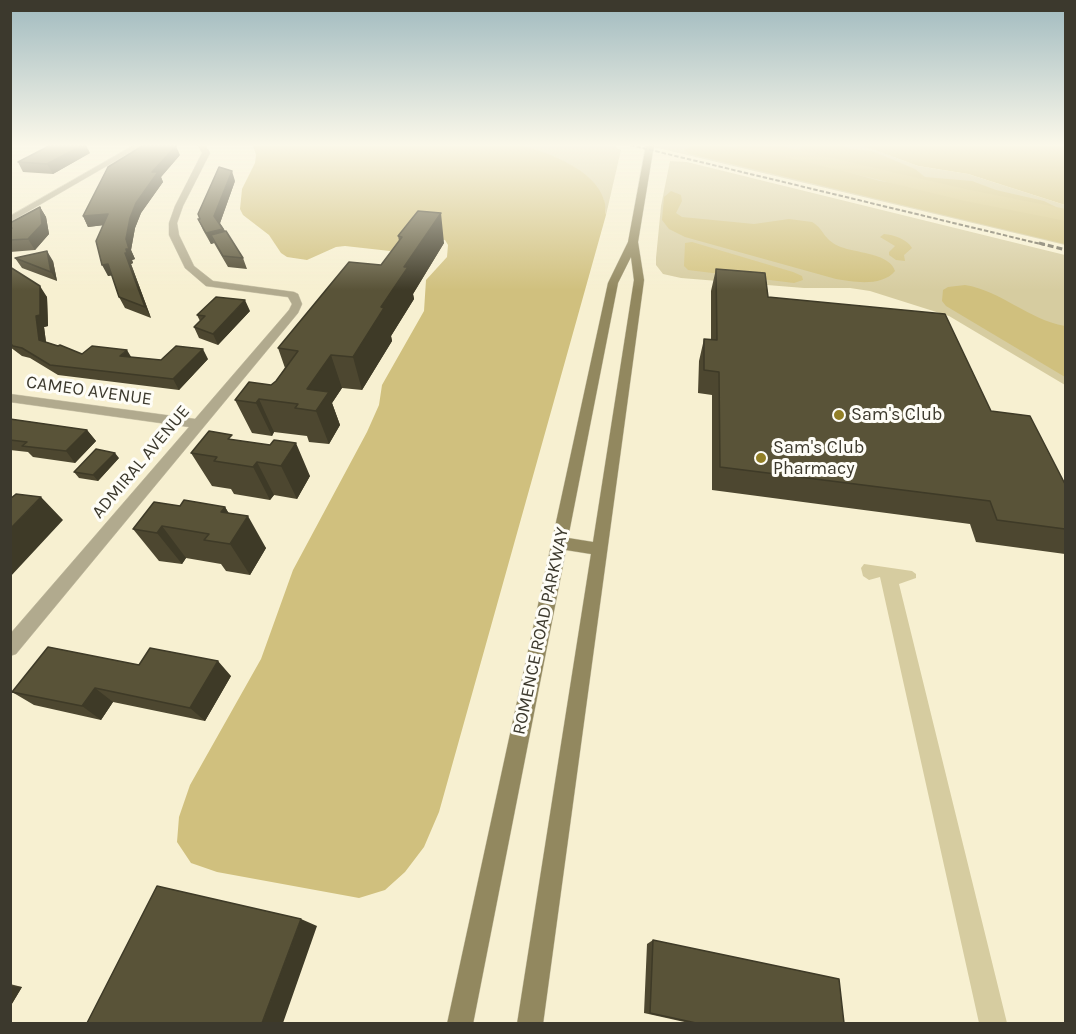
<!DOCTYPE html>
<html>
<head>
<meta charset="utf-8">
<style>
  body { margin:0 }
  #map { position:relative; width:1076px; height:1034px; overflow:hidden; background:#f7f0d1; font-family:Karla,sans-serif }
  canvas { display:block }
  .frame { position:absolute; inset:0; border:12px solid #3c392d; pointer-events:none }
</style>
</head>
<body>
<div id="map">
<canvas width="1076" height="1034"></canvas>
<div class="frame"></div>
</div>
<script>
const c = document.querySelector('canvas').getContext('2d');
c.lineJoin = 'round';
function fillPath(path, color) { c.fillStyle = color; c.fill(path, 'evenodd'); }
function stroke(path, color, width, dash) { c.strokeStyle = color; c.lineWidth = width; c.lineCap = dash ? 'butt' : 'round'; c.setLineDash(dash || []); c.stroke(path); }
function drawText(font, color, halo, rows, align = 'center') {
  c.font = font + ' Karla,sans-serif'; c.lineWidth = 6; c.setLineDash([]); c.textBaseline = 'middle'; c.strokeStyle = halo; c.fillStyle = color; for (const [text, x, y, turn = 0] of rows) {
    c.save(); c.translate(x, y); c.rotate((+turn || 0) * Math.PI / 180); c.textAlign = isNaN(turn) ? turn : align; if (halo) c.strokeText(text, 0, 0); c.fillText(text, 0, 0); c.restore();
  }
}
fillPath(new Path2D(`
  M518,145h94l9,5 -15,65 -2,-15 -25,-30 -21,-12z
  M645,145h217l56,21 50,8 97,31v40z
  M670,161l17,1 378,93v130l-116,-69 -79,-25 -20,-3h-46l-123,-10 -18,-4 -7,-9v-7l5,-52z
  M864,564l48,7 4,3v4l-17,6 108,439h-28l-99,-446 -11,3 -6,-4 -2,-8z`), '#d6cca0');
fillPath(new Path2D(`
  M253,145h265c28,6 77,24 86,55 2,4 1,10 2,15l-167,597 -15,35 -19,25 -20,18 -26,8 -142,-26 -26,-9 -14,-21 2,-25 11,-32 71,-126 32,-89 74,-138 12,-27 3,-20 42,-74 2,-31 21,-23 1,-12 -3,-5 -7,-1 -48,12 -45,-5 -9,1 -29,13 -20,-3 -6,-4 -12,-18 -26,-20 -3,-6 2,-20 13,-26 1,-8z
  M688,145h31l79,13 82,23 43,6 36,12 37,5 69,16v24l-375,-90 -6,-4 7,-3z
  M803,145h38l10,4 21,2 43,18 10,8 47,4 24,9 48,11 18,9 -22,-2 -33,-9 -199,-45 -9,-4z
  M861,145h204v60l-97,-31 -50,-8z
  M671,191l10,4 1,6 -6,12 6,4 72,7 35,-5 23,3c14,8 10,19 32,26 15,5 46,6 51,23 -13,16 -42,11 -59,8l-151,-42 -16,-8 -7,-9 2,-23z
  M884,234c10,1 23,5 28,14l-8,7 1,6 -9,-1 -7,-5v-3l6,-6 -15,-9z
  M965,285c37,6 62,34 100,41v51l-119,-71 -4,-5 1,-11 5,-3z`), '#d0c07e');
fillPath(new Path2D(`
  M692,242l101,30 9,4 1,4 -9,3 -106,-13 -4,-4 1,-23z`), '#d4c482');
fillPath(new Path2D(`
  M735,145l46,1 184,43 101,20v12l-101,-20 -184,-45 -37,-6 -6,-1z`), '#d4c482');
const street = new Path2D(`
  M134,145h9l-133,77v-6z
  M198,145h7l5,8 -27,53 -6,17 2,12 15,31 19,15 81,11 4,2 4,10 -4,9 -282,341 -6,2v-22l179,-207 -179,-25v-8l185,25 94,-109 3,-6 -4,-7 -82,-11 -21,-18 -16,-33v-12l6,-17 27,-53z`);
const secondary = new Path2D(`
  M646,145h8l-16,97 6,38 -101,744h-26l74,-470 -25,-4 -93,474h-26l161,-741 20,-41zM631,257l3,23 -41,262 -25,-4 50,-255z`);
stroke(street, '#d2cbb0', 1);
stroke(secondary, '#d2cbb0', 1);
fillPath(street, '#b1aa8e');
fillPath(secondary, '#92885f');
stroke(new Path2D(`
  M630,145l415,100`), '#6f6b5a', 2, [4.5, 2]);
stroke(new Path2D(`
  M1039,243l27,7`), '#6f6b5a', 3, [6, 3]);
fillPath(new Path2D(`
  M90,153l-37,21 -30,-2 -5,-10z
  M180,155l-19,22 2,5 -22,31 -6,15 -4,22 4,9 -3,1 1,3 -2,1 20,54 -26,-10 -6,-11 -7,-22 -4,1 -5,-51 -15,2 -5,-11z
  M235,181l-15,42 23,35 4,11 -19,-2 -14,-24 -3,1 -8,-14 -5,-11h2l-2,-5z
  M40,207l6,10 3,17 -14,16 -25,2v-29z
  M398,236l46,7 -31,51 1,5 -23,37 1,5 -30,49 -20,-2 -10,15 8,22 -11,19 -20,-2 -2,-6 -33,-4 -2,4 -20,-3 -17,-33 36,-15 5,-4 9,-13 -7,-20 103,-83 18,-24z
  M15,258l38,3 4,20 -35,-13z
  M10,267l37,30 1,29 -4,1 2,15 36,12 49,3 30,3 47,-1 -29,31 -121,-15 -28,-17 -8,-2 -12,-9z
  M716,269l52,28 223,114 74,73v70l-89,-12 -6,-18 -258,-34v-95l-14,-2 1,-32 5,-22h7v-48z
  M250,311l-32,34 -19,-7 -5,-11 6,-6 -3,-6z
  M10,419l77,11 9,11 -21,22 -42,-6 -5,-5 -18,-2z
  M234,440l76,36 -13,23 -23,-4 -4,5 -36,-6 -3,-5 -19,-3 -21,-33z
  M119,458l-21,23 -19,-3 -5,-6z
  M180,506l45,1 4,7 37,34 -16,27 -24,-4 -5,-7 -35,-6 -4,6 -23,-3 -26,-32z
  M139,665l92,11 -26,45 -92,-19 -12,18 -67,-15 -22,-13z
  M653,940l191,83h-155l-45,-10 3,-69z
  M10,984l12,3 -12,20z`), '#4d4730');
fillPath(new Path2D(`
  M83,145h3l4,8 -37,21 -6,-10z
  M176,146l4,9 -19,22 2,5 -22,31 -6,15 -4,22 4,9 -3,1 1,3 -2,1 20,54 -6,-11 -20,-54 1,-4v-10l4,-21 6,-15 16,-31z
  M232,171l3,10 -16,45 -5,-10z
  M40,207l6,10 3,17 -14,16 -7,-11z
  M441,213l3,30 -31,51 1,5 -23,37 1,5 -30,49 -9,-33 51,-90z
  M108,214l6,10 -26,3 -5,-11z
  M223,229l5,11 -17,-5 3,8 -3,1 -5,-11z
  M47,251l6,10 4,20 -6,-9z
  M108,264l6,11 -6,1 -6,-11z
  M40,286l7,11 1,29 -4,1 3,23 -8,-10 -3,-24z
  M245,300l5,11 -32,34 -5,-11z
  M203,349l5,10 -29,31 -6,-11z
  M127,350l6,10 -13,-4z
  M331,355l11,33 -10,15 8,22 -11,19 -13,-33 -9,-22z
  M259,399l15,33 -2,4 -16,-33z
  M87,430l9,11 -21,22 -9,-12z
  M296,443l14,33 -13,23 -16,-33z
  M115,453l4,5 -21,23 -5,-6z
  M257,462l17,33 -4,5 -17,-33z
  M41,497l22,23 -53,57v-48z
  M225,507l14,23 9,-14 18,32 -16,27 -20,-31 -9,-32z
  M162,526l24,32 -4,6 -25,-31z
  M218,661l13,15 -26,45 -15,-13z
  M95,688l18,14 -12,18 -19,-14z
  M301,919l16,7 -34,97h-21z
  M10,986l12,1 -12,20z`), '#3e3a27');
const building = new Path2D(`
  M51,145h32l-36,19 -29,-2z
  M144,145h31l1,1 -24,26h6l-22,31 -6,15 -4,21 3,10h-3l1,4h-2l20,54 -26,-10 -11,-33 -6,1 -6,-24 12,-27 -25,2 25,-49z
  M219,167l13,4 -18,45 9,13 -17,4 -8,-14h2l-2,-5z
  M40,207l2,17 -14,15 -18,1v-10l2,-2h-2v-5z
  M418,211l23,2 -37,54h4l-27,40 3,1 -31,49 -22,-2 -24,34 22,3 -13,19 -21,-3 3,-4 -39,-5 -3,4 -21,-3 14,-18 22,3 5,-4 22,-30 -20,-3 71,-86 32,3 21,-28 -4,-1z
  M226,231l17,27 -20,-2 -12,-21z
  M47,251l4,21 -36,-14z
  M10,267l30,19v29l-4,1 3,24 19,6 2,-1 22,9 10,-8 35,4 -7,6 41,4 15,-14 27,3 -30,30 -123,-14 -28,-17 -9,-2 -3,-3z
  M716,269l49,4 3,24 177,17 46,97 39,5 35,68v45l-68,-9 -7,-19 -270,-34 -1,-95 -15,-2v-31l13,1z
  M216,297l29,3 -32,34 -19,-7 11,-11 -8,-1z
  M10,419l77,11 -21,21 -44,-5 5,-4 -17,-2z
  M209,431l23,4 -4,4 42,6 4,-5 22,3 -15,23 -24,-4 -4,5 -39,-6 3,-4 -26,-4z
  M96,449l19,4 -22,22 -19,-3z
  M16,494l25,3 -31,32v-30z
  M184,500l41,7 -4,5 27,4 -18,28 -26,-4 5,-6 -47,-8 -5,7 -24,-4 21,-27 26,4z
  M48,647l91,18 11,-17 68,13 -28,47 -95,-20 -13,18 -70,-14z
  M157,886l144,33 -39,104h-175z
  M653,940l186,39 5,44h-148l-46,-10z`);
fillPath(building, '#595338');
stroke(building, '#3e3a27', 1.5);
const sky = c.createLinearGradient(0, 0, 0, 290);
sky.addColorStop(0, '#a0babf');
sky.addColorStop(0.5, '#fbf8ea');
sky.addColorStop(1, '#fbf8ea00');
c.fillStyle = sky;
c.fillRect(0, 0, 1076, 290);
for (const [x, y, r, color] of [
  [839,415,6,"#927f26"],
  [761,458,6,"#927f26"]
]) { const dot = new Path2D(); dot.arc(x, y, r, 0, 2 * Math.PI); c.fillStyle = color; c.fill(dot); stroke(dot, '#fefdf7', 2); }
drawText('18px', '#3c392d', '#fefdf7', [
  ["CAMEO AVENUE",89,391,8],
  ["ADMIRAL AVENUE",141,462,-50],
  ["ROMENCE ROAD PARKWAY",541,631,-78]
]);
drawText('18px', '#3c392d', '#fefdf7', [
  ["Sam's Club",851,415],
  ["Sam's Club",773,448],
  ["Pharmacy",773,469]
], 'left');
</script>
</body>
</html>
